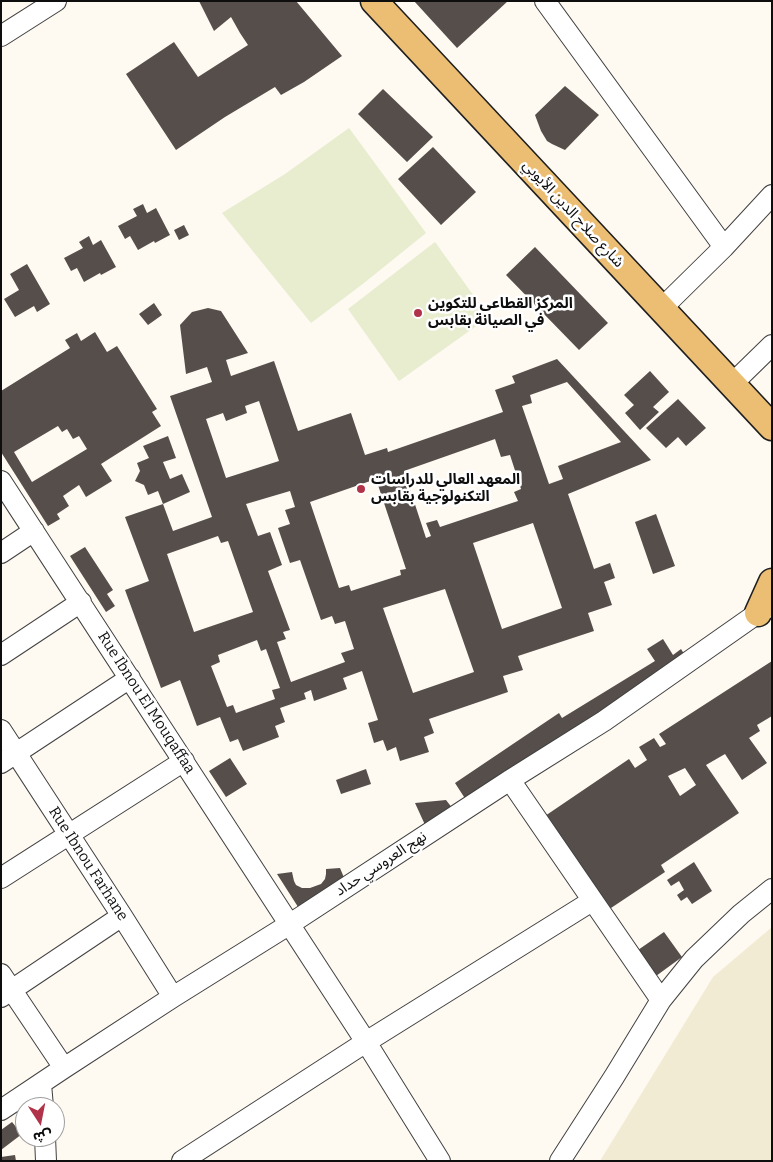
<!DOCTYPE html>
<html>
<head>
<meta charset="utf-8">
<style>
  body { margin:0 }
  #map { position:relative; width:773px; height:1162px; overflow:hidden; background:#fef9f1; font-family:Bitter,"Noto Sans Arabic",serif }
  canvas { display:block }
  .frame { position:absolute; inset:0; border:2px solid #0e0e0e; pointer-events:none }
  .north { position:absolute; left:15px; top:1097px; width:50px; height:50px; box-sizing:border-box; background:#fff; border:1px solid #9f9f9f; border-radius:50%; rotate:169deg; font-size:14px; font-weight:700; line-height:20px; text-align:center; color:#0e0e0e }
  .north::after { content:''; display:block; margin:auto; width:18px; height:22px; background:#b13349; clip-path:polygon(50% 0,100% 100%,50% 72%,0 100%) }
</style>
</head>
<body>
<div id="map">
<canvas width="773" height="1162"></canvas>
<div class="frame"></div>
<div class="north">ش</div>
</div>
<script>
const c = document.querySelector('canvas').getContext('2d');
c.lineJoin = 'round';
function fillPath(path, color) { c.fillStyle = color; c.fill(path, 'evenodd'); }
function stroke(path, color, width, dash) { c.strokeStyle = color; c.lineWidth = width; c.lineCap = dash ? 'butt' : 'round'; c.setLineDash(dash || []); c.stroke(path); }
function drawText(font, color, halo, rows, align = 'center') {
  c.font = font + ' Bitter,"Noto Sans Arabic",serif'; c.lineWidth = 5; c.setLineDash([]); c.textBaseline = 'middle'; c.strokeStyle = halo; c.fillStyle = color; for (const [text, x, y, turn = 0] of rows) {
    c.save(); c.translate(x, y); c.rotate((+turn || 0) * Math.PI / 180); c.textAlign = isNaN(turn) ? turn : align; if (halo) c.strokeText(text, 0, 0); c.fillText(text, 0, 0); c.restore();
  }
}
fillPath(new Path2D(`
  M772,927v234h-172l113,-184z`), '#f2ebd3');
fillPath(new Path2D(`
  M349,128l77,105 -62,50 -53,40 -89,-110 63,-39z
  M435,242l54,75 -90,64 -51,-72z`), '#e7edce');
fillPath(new Path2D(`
  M199,1h97l46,55 -38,26 -23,13 -6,-8 -50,30 -49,33 -50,-76 48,-32 24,35 50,-32 -8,-12 -9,-16 -17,14z
  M414,1h94l-51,47z
  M565,86l34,29 -34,35 -13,-6 -5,-3 -6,-10 -6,-16z
  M383,89l50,48 -26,25 -49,-48z
  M433,147l43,45 -35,33 -43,-46z
  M143,204l4,9 9,-5 14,27 -15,8 -1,-2 -16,9 -8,-14 -5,3 -7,-13 19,-10 -4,-7z
  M184,225l5,10 -10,5 -5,-10z
  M89,236l4,9 8,-5 15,27 -15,8 -1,-2 -16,9 -7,-14 -6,3 -7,-13 19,-10 -4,-6z
  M535,247l73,76 -29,27 -73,-75z
  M27,264l23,40 -13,8 -3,-6 -19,11 -11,-18 15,-9 -9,-16z
  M154,303l8,12 -14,10 -9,-11z
  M208,308l13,3 27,42 -22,7 5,16 43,-15 24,70 53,-18 14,42 22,-7 1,4 115,-40 -8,-22 20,-7 -3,-7 45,-17 94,101 -83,34 26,75 16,-6 5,15 -11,4 8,23 -24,8 6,18 -76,25 5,14 -20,6 5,16 -79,27 5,14 -10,4 5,15 -29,9 -4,-14 -9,4 -4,-11 -9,3 -6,-20 10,-3 -16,-49 -19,7 4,11 -33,12 -3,-11 -7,3 2,6 -26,9 5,14 -10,4 4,11 -36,14 -5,-12 -8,3 -10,-25 -23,9 -17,-46 -19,8 -36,-98 24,-9 -24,-64 38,-13 10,27 39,-14 -42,-121 42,-14 -5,-15 -21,7 -6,-49 12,-13zM567,382l54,60 -63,24 5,13 -14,5 -27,-78 10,-3 -2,-8zM259,401l20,60 -53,17 -20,-59 17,-6 3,8 21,-8 -2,-7zM495,439l6,18 9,-2 11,34 -7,3 4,9 -78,26 -3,-7 -11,3 5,13 -5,2 -22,-67zM376,479l30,90 -6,1 1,5 -50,16 -2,-6 -10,3 -29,-86zM290,491l5,16 -10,3 5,14 -12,4 12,35 10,-3 21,60 11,-4 3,8 10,-3 9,28 -13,4 4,9 -54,20 -14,-40 9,-3 -3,-7 7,-2 -22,-59 14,-6 -12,-33 -12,4 -12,-32zM533,523l29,85 -60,21 -29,-86zM218,536l3,7 7,-2 25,71 -59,20 -27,-78zM445,589l29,83 -61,21 -30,-85zM257,640l4,11 5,-2 14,39 -8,2 3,9 -39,14 -3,-8 -6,2 -16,-41 9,-4 -2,-7z
  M95,332l12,20 10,-6 40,63 -5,3 9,14 -60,38 11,17 -26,16 -7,-12 -16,11 6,10 -12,8 3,5 -12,7 -47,-74v-61l69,-43 -5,-8 12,-7 4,8zM58,426l4,6 5,-3 6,10 6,-3 8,13 -55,33 -18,-30z
  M650,371l19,21 -16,15 6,5 -19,18 -15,-17 9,-8 -10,-10z
  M678,399l28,29 -20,18 -8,-9 -12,11 -20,-20z
  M168,436l8,22 -13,4 7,17 12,-5 8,18 -27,12 -5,-13 -10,4 -4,-10 -9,-4 5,-10 -3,-8 12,-5 -6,-12z
  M656,514l19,52 -22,8 -18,-52z
  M85,547l28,43 -6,4 8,12 -9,6 -36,-56z
  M663,639l10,16 8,-6 7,11 -222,140 -11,-17 104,-70 3,5 93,-57 -8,-12z
  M772,661v55l-15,9 3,6 -11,7 18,25 -25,17 -17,-26 -19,11 33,48 -78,52 4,7 -57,38 -63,-94 84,-57 6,9 12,-8 -8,-13 15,-9 6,9 6,-3 -7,-10zM685,768l11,17 -16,11 -12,-20z
  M230,758l17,26 -21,13 -17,-26z
  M366,769l5,15 -30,10 -5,-14z
  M446,800l7,9 -27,18 -11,-24z
  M694,862l18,29 -20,13 -5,-7 -6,4 -4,-6 7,-5 -5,-9 -8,5 -4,-6z
  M340,868l5,12 -45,30 -23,-36 15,-2 2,9 2,4 6,3h8l11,-4 4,-5 1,-5v-5z
  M664,932l18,25 -26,19 -18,-26z
  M12,1122l10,12 -21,16v-20z
  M15,1155l1,6h-15v-4z`), '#564e4b');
const minor = new Path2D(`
  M545,1l179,246
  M1,36l55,-35
  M661,309l63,-62 48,-52
  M732,384l40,-39
  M1,481l365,561 74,119
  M1,553l33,-22
  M1,655l80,-53
  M1,730l121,186 51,81
  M1,763l129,-85
  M510,780l151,220
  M1,878l183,-117
  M1,974l63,94
  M1,997l121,-81
  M41,1084l2,23
  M1,1110l63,-42 109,-71 117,-73 220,-144 94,-59 154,-108 13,-7
  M45,1137l1,24
  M182,1161l184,-119 226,-141
  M560,1161l54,-84 47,-77 33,-41 47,-45 31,-25`);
const major = new Path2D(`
  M374,1l398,426
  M758,613l14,-31`);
stroke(minor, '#414141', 22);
stroke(major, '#1f1f1f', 29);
stroke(minor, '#fff', 20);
stroke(major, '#ecbe73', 26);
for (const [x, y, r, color] of [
  [418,313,5,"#b13349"],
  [361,489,5,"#b13349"]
]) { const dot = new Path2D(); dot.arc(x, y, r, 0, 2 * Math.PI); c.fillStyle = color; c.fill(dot); stroke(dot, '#fff', 2); }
drawText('15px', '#0e0e0e', '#fff', [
  ["شارع صلاح الدين الأيوبي",573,214,47],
  ["Rue Ibnou El Mouqaffaa",146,703,57],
  ["Rue Ibnou Farhane",88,864,57],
  ["نهج العروسي حداد",381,864,-33]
]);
drawText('bold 15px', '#0e0e0e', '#fff', [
  ["المركز القطاعى للتكوين",428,304],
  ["في الصيانة بقابس",428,321],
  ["المعهد العالي للدراسات",371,480],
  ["التكنولوجية بقابس",371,497]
], 'left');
</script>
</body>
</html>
